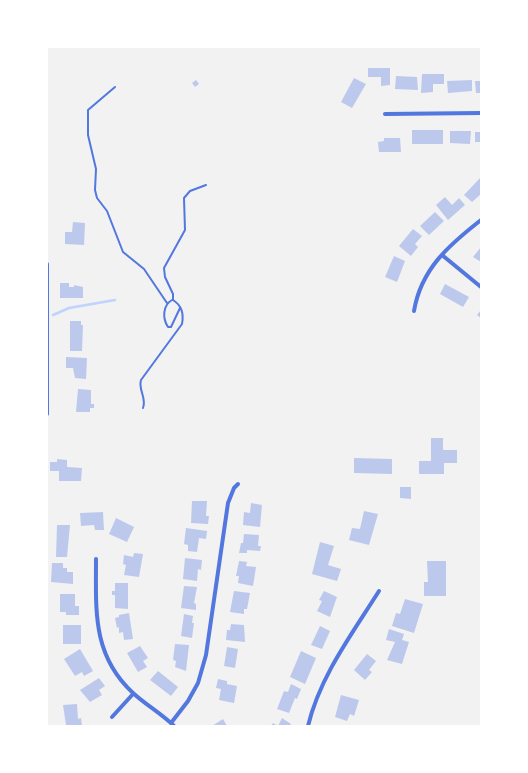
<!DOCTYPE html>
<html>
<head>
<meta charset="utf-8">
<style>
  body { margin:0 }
  #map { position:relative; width:528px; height:773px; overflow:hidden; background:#f2f2f2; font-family:Manrope,sans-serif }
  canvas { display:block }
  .frame { position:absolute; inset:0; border:48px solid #fff; pointer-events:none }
</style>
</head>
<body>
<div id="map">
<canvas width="528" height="773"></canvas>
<div class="frame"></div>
</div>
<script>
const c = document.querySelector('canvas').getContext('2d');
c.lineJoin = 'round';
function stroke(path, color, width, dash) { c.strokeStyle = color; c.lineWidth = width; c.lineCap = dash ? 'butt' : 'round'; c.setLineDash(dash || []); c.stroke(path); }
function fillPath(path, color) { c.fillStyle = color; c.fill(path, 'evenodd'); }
stroke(new Path2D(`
  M53,315l16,-7 46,-8`), '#bfd3fe', 2.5);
fillPath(new Path2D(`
  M368,68h22v17l-9,1v-9h-13z
  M422,74h22v10h-11v8l-12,1z
  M396,76l21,1 1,13 -23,-1z
  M354,78l12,6 -14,24 -11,-6z
  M196,80l3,4 -4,3 -3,-4z
  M472,80v11l-24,2 -1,-12z
  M475,81h6v12h-5z
  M412,130h31v14h-31z
  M450,131h21l-1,13 -20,-1z
  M475,132h6v10h-6z
  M384,138h16l1,14h-22l-1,-10 6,-1z
  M481,177v17l-9,8 -8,-7z
  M445,197l7,8 7,-7 6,7 -17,15 -12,-15z
  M435,212l9,9 -15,14 -9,-9z
  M73,222l12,1 -1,22 -19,-1v-12h7z
  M413,229l9,7 -7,8 3,3 -7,9 -12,-10z
  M481,247v15l-8,-5z
  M394,256l11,5 -8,21 -12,-5z
  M60,283h9v4h5v-2l9,2v11h-23z
  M445,284l24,13 -6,10 -23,-13z
  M481,310v8l-4,-3z
  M70,321h11v4h2l-1,26h-12z
  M66,357l21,1 -1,21 -11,-1 -2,-10h-7z
  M78,389l13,1v14h3v4h-4v4h-14z
  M431,438h12v12h14v13h-13v11h-25v-13h12z
  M354,458l38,1v15l-38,-1z
  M57,459l10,1v7l15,1 -1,13h-22v-10h-9v-9h7z
  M400,487h11v12l-11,-1z
  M192,501h15l-1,15h3l-1,8 -17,-1z
  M251,503l11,2 -2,22 -17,-2 1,-13 6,1z
  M364,511l14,3 -9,31 -20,-5 3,-12 8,1z
  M103,512l1,18h-9l-1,-5 -13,1 -1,-13z
  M116,518l18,9 -7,15 -18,-8z
  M57,525h13l-3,32h-11z
  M186,528l21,3 -1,8 -7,-1 -2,14 -9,-1v-6l-4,-1z
  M244,534l15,1 -1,11h3l-1,5 -13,-1v3h-8l2,-10h2z
  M320,542l14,4 -6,19 13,4 -4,12 -25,-7z
  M134,553l9,1 -4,23 -15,-2 2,-10 -3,-1 1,-9 9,2z
  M185,558l17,2 -1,10 -3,-1 -1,12 -14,-2z
  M239,561l8,1 -1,4 10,1 -3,19 -15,-3 1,-7h-3z
  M427,561h19v35h-22v-14h4z
  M52,563h11v5h4v4h6v12l-22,-2z
  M115,583h13v26l-13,-1v-13h-3v-4h3z
  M184,586l13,1 -3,16 2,1v6l-15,-2z
  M234,591l16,2 -3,16h-3v5l-14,-2z
  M324,591l13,6 -7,20 -13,-6 5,-10 -3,-1z
  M60,594h15v12h4v9h-13v-3h-6z
  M405,599l18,5 -9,29 -22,-7 4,-13 4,1z
  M129,613l4,26 -9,1 -1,-8 -4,1v-6l-2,1 -2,-10 4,-1v-2z
  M184,614l9,2 -1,7h2l-2,15 -11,-2z
  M231,624l13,1 1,17 -19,-2 1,-10h3z
  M63,625h18v19h-18z
  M320,626l10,5 -8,18 -11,-4z
  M389,629l15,5 -2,6 7,2 -7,22 -15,-4 8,-18 -9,-2z
  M175,644l14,1 -3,26 -11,-4 1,-6 -3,-1z
  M140,646l8,12 -5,3 4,6 -9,5 -11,-19z
  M227,647l11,2 -3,19 -11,-2z
  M80,649l13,22 -9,5 -2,-4 -7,4 -11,-17z
  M301,651l15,7 -11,26 -15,-7z
  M367,654l9,7 -7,9 3,2 -7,8 -11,-10z
  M158,671l20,16 -7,9 -21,-16z
  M99,678l6,8 -6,4 3,5 -12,7 -10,-12z
  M218,679l9,2v3l10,2 -3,17 -15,-3 2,-11 -5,-1z
  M291,684l10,5 -4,10 -2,-1 -6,15 -12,-4 7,-18 4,1z
  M341,695l18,5 -5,16 -4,-2 -3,7 -12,-4z
  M77,704l1,15 3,-1 1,8 -16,-1 -3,-20z
  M282,718l9,6 -1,2h-19l2,-3 5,3z
  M223,719l4,7h-15z`), '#bdc9ec');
stroke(new Path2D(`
  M115,87l-27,23v25l8,34 -1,21 2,8 10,13 16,41 21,17 23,34
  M172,300c-9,5 -10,18 -4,27h3l9,-19
  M173,300v-6l-8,-17 -1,-9 21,-38 -1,-32 6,-7 16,-6
  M143,408c4,-10 -5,-18 -2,-28l41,-56c2,-10 -1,-19 -9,-24`), '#5277de', 2);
stroke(new Path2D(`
  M385,114l96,-1
  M442,255l39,32
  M47,264v150
  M414,311c7,-42 35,-66 67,-91
  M96,559c0,52 -4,96 37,134 13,12 29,21 41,33
  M112,717l21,-23
  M171,723l17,-22 10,-18 8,-28 22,-152 6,-15 4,-4
  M308,726c12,-50 44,-92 71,-135`), '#5277de', 4);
</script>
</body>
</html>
